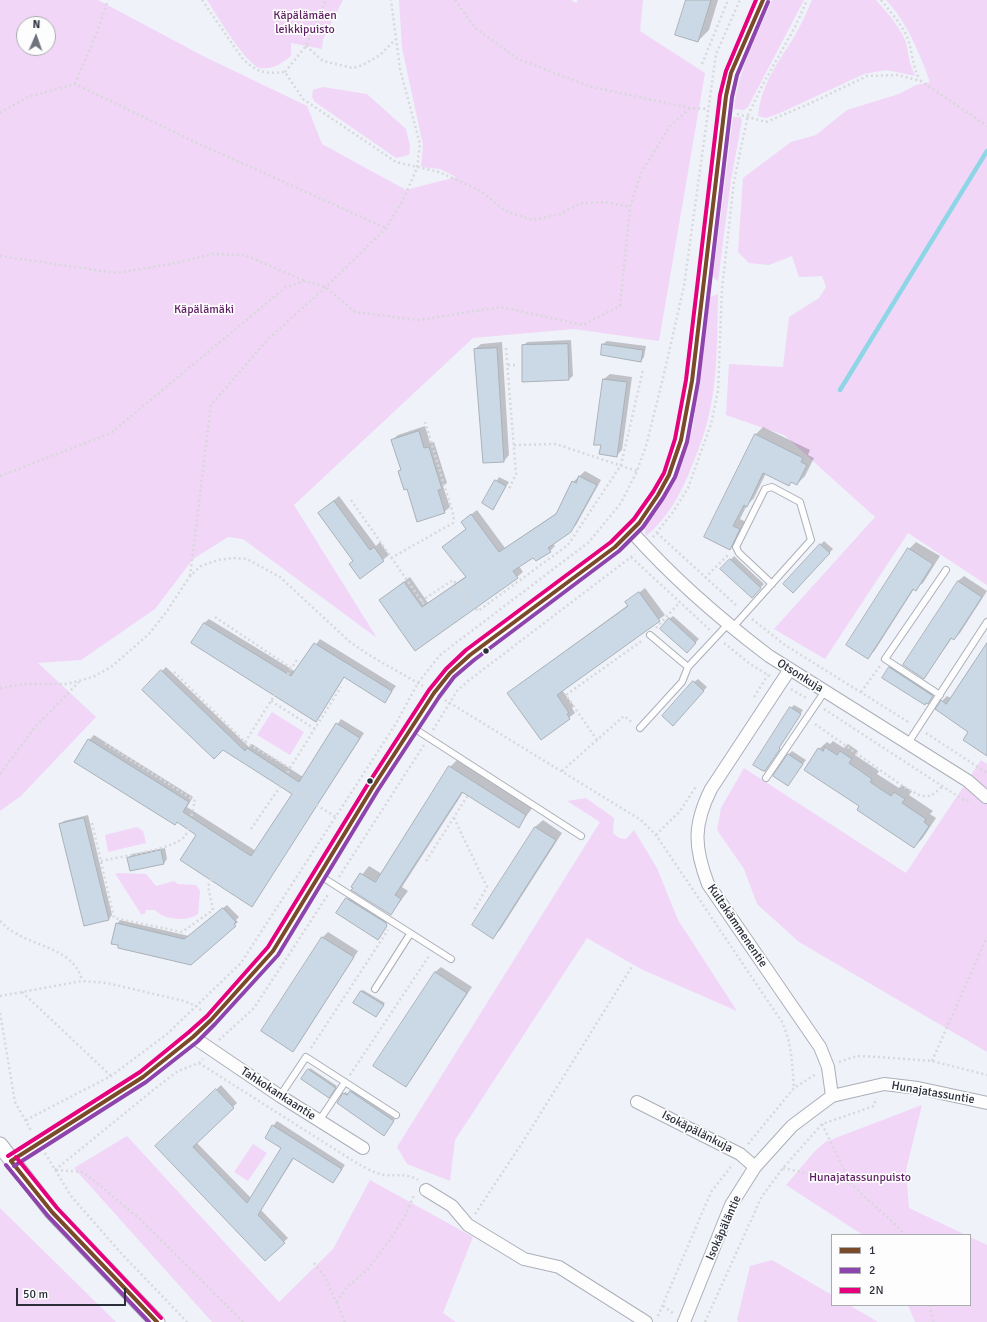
<!DOCTYPE html>
<html>
<head>
<meta charset="utf-8">
<style>
  body { margin:0 }
  #map { position:relative; width:987px; height:1322px; overflow:hidden; background:#eff2f9; font-family:Signika,sans-serif }
  canvas { display:block }
  .legend { position:absolute; left:831px; top:1234px; width:140px; height:72px; box-sizing:border-box; background:#fdfdfd; border:1px solid #a9abaf; margin:0; padding:5px 7px; list-style:none; font-size:12px; color:#2a2f3b }
  .legend li { display:flex; align-items:center; gap:8px; height:20px }
  .legend b { width:20px; border:1px solid #a9abaf }
  .north { position:absolute; left:16px; top:16px; width:40px; height:40px; box-sizing:border-box; background:#fdfdfd; border:1px solid #a9abaf; border-radius:50%; rotate:2deg; font-size:11px; font-weight:700; line-height:16px; text-align:center; color:#2a2f3b }
  .north::after { content:''; display:block; margin:auto; width:14px; height:18px; background:#6f737e; clip-path:polygon(50% 0,100% 100%,50% 72%,0 100%) }
  .scale { position:absolute; left:16px; top:1288px; width:110px; height:18px; box-sizing:border-box; border:2px solid #2a2f3b; border-top:0; padding-left:5px; font-size:12px; line-height:14px; white-space:nowrap; color:#2a2f3b; -webkit-text-stroke:3px #fdfdfd; paint-order:stroke }
</style>
</head>
<body>
<div id="map">
<canvas width="987" height="1322"></canvas>
<ul class="legend">
<li><b style="height:5px;background:#7a4b2a"></b>1</li>
<li><b style="height:5px;background:#8e44ad"></b>2</li>
<li><b style="height:5px;background:#e5007d"></b>2N</li>
</ul>
<div class="north">N</div>
<div class="scale">50 m</div>
</div>
<script>
const c = document.querySelector('canvas').getContext('2d');
c.lineJoin = 'round';
function fillPath(path, color) { c.fillStyle = color; c.fill(path, 'evenodd'); }
function stroke(path, color, width, dash) { c.strokeStyle = color; c.lineWidth = width; c.lineCap = dash ? 'butt' : 'round'; c.setLineDash(dash || []); c.stroke(path); }
function drawText(font, color, halo, rows, align = 'center') {
  c.font = font + ' Signika,sans-serif'; c.lineWidth = 3.5; c.setLineDash([]); c.textBaseline = 'middle'; c.strokeStyle = halo; c.fillStyle = color; for (const [text, x, y, turn = 0] of rows) {
    c.save(); c.translate(x, y); c.rotate((+turn || 0) * Math.PI / 180); c.textAlign = isNaN(turn) ? turn : align; if (halo) c.strokeText(text, 0, 0); c.fillText(text, 0, 0); c.restore();
  }
}
fillPath(new Path2D(`
  M0,0h98l105,56 104,50 15,38 84,46 50,-13 -16,-8 -19,-2 2,-22 -21,-97 -3,-48h172l5,3 2,-3h65l-3,31 65,42 -46,268 -85,-12 -101,9 -179,167 83,133 -134,-99 -15,-2 -35,22 -38,50 -74,51 -43,3 58,54 -75,79 -21,15zM24,24h24v24h-24z
  M207,0h136l-20,39 -1,10 -31,-6v13c-9,7 -18,14 -31,12 -14,-3 -44,-54 -53,-68z
  M772,0h32l-56,107 -4,3 -10,-1c4,-39 23,-74 38,-109z
  M812,0h64c10,11 26,29 30,43 3,12 3,23 10,33l-30,-6 -22,4 -84,39 -14,5 -8,-2c4,-37 24,-57 41,-88 5,-9 9,-19 13,-28z
  M886,0h101v585l-79,-52 -83,126 -51,-30 101,-112 -91,-82 -58,-20 3,-51 54,3 6,-50 30,-19 7,-11 -4,-11 -23,1 -7,-21 -23,9 -20,-2 -11,-11 5,-74 48,-36 25,-7 31,-25 52,-16 17,-9 14,-3c-10,-28 -23,-60 -44,-82z
  M323,87l44,7 39,35 4,17 -1,9 -13,3 -81,-56 -3,-5 1,-7z
  M733,117h7l2,3 -11,60 -13,101 -5,-4z
  M718,294c-1,38 0,79 -8,116 -4,20 -11,39 -19,58 -10,26 -24,51 -45,68 -3,-10 4,-16 10,-24 17,-27 29,-55 37,-86l17,-129z
  M272,712l32,20 -14,23 -33,-20z
  M981,760l6,4v288l-188,-110 -42,-38 -13,-35 -27,-39 4,-22 23,-40 162,105z
  M586,798l28,20 -1,15 6,5 7,1 8,-9 23,38 21,52 59,91 -96,-42 -54,-31 -132,202 -5,41 -43,-17 -10,-17 203,-325 -33,-21z
  M137,827l6,4 3,12 -38,9 -3,-17z
  M116,873l30,1 10,12 18,-5 4,3 18,1 4,6 -2,23c-11,8 -34,6 -43,-4h-9l-1,4h-4l-25,-39z
  M922,1105l-16,65 3,38 57,27h-103l-77,-50 28,-33 11,-10z
  M127,1136l152,166 54,-53 37,-69 103,57 -30,76 13,9h-244l-138,-154z
  M253,1144l14,9 -19,28 -14,-9z
  M0,1208l116,114h-116z
  M970,1237l17,8v77h-72l-7,-17h62z
  M772,1260l60,35v10h17l29,17h-140l-1,-2 13,-54z`), '#f1d6f7');
fillPath(new Path2D(`
  M687,0h31l-9,30 -11,11z
  M571,340l2,36 -4,3 -46,2v-35l4,-4z
  M607,341l39,5 -2,11 -3,4 -39,-6 1,-11z
  M502,342l7,113 -5,6 -29,-112 6,-5z
  M610,374l22,3 -10,73 -6,6 -14,-11 -7,-1 9,-65z
  M425,426l5,17 4,-1 13,41 -4,3 7,21 -6,5 -37,-24 -8,-17 2,-2 -9,-29 6,-5z
  M763,427l47,23 -2,5 6,3 -9,18 -8,8 -5,-3 -3,4 -23,-12 -12,25 -7,7 -7,14 6,3 -9,19 -7,8 -24,-12 49,-102z
  M585,471l16,9 -25,45 -23,18 2,3 -5,5 -16,5 -15,10 4,6 -6,5 -102,73 -35,-50 30,-23 18,26 38,-27 -22,-29 23,-19 1,-11 9,-7 28,38 53,-36 15,-30z
  M499,477l10,5 -16,26 -10,-5z
  M339,496l37,50 4,-4 9,13 -29,23 -6,-18 -35,-47z
  M824,541l9,8 -40,42 -8,-7z
  M916,542l24,14 -17,27 -9,6 -39,61 -7,8 41,-109z
  M734,556l30,28 -12,12 -30,-27z
  M964,576l23,15 -27,42 -6,6 -2,-1 -28,40 34,-97z
  M645,588l20,27 -103,75 12,16 -2,2 3,5 -34,26 -33,-46 120,-88 -2,-2z
  M673,616l26,23 -9,9 -21,-29z
  M209,619l87,53 24,-33 76,47 -11,15 -40,-25 -29,45 -112,-98z
  M987,645v110l-18,-23 -27,-31 5,-5 4,2z
  M893,664l43,28 -8,11 -39,-35z
  M166,667l83,80 3,-3 51,33 38,-58 23,14 -112,172 -55,-70 -20,-13 -88,-82 5,-5 99,62 -6,10 69,44 37,-57 -150,-104z
  M698,679l9,8 -31,34 18,-39z
  M794,705l9,5 -38,60 26,-62z
  M833,741l11,7 4,-4 10,7 -3,4 24,16 -2,3 22,14 3,-3 10,6 -3,4 24,16 -3,3 6,4 -14,21 -8,8 -53,-41 -42,-57 8,-7 3,2z
  M792,751l14,9 -18,25 1,-31z
  M458,759l75,48 -14,19 -55,-35 -62,96 6,4 -17,23 -38,-28 16,-20 13,8 68,-107z
  M88,815l24,100 -3,4 -24,6 -25,-101 4,-3z
  M543,820l19,13 -62,97 -7,7 42,-110z
  M165,848l2,11 -3,4 -36,-5 4,-4z
  M349,897l38,25 -8,15 -41,-24z
  M227,905l12,12 -3,3 2,2 -48,42 -73,-40 3,-4 69,16z
  M328,932l30,19 -60,94 -5,5 -31,-19 61,-94z
  M441,967l31,20 -61,93 -6,6 30,-114z
  M363,990l22,13 -9,13 -15,-25z
  M310,1068l27,18 -7,9 -28,-16z
  M221,1085l16,18 -41,39 55,56 32,-50 -10,-22 4,-5 68,44 -12,17 -39,-24 -33,52 27,28 -23,22 -108,-114z
  M352,1090l43,29 -10,14 -47,-30 7,-11 4,2z`), '#0003');
stroke(new Path2D(`
  M840,390l147,-239`), '#8ed6e5', 4.5);
const building = new Path2D(`
  M686,0h25l-13,42 -23,-7z
  M568,344l1,36 -47,2v-37z
  M602,344l41,6 -2,12 -40,-7z
  M497,348l7,114 -21,1 -9,-114z
  M603,379l24,3 -10,75 -18,-3 2,-9h-7z
  M419,431l5,17 5,-1 13,42 -4,1 7,23 -28,9 -10,-33 -3,1 -6,-19 3,-1 -10,-30z
  M755,434l48,24 -2,4 6,3 -10,20 -6,-3 -2,4 -26,-13 -16,34 -3,-2 -11,21 7,3 -10,21 -26,-13z
  M579,476l18,9 -26,47 -23,16 3,4 -15,9 -3,-3 -20,13 5,7 -103,73 -36,-51 25,-18 18,25 44,-30 -24,-30 24,-18 -5,-7 10,-8 28,38 57,-38 16,-33 4,2z
  M495,480l11,6 -13,24 -11,-7z
  M334,501l36,49 4,-3 10,14 -24,18 -11,-15 4,-3 -35,-48z
  M820,544l10,9 -37,40 -10,-9z
  M908,548l25,16 -17,27 -3,-2 -45,70 -22,-14z
  M730,559l31,29 -9,10 -32,-29z
  M958,581l24,16 -28,43 -3,-2 -27,41 -21,-14z
  M639,592l21,29 -103,74 12,18 -2,1 3,5 -29,21 -34,-47 121,-87 -3,-4z
  M669,618l27,25 -9,10 -27,-24z
  M204,623l87,53 23,-33 78,48 -7,12 -41,-26 -28,45 -125,-79z
  M987,643v113l-24,-16 5,-8 -33,-23 6,-9 5,4z
  M889,667l44,29 -5,8 -2,-1 -1,2 -43,-27z
  M161,670l84,81 2,-3 52,34 37,-59 24,15 -108,169 -72,-47 16,-25 -19,-13 -2,3 -101,-63 14,-23 101,63 -6,10 68,44 41,-62 -69,-44 -9,9 -72,-69z
  M693,681l11,10 -31,35 -11,-10z
  M790,707l11,7 -22,34 1,1 -15,22h-2l-10,-6z
  M825,747l12,8 3,-4 12,8 -3,4 23,16 -2,3 21,14 3,-4 11,7 -3,4 24,16 -2,3 5,4 -15,22 -57,-38 2,-4 -55,-36 14,-22 5,3z
  M788,754l15,10 -15,22 -15,-10z
  M449,766l77,49 -7,13 -57,-36 -67,103 6,4 -10,16 -40,-25 2,-2 -2,-1 9,-14 15,9z
  M84,818l25,102 -25,6 -25,-102z
  M535,827l21,13 -63,99 -21,-14z
  M161,850l3,14 -34,7 -3,-13z
  M346,898l40,25 1,3 -9,14 -42,-27z
  M223,908l13,14 -2,2 2,2 -45,39 -73,-17v-3l-7,-1 5,-21 68,16z
  M322,937l32,20 -61,95 -32,-21z
  M435,972l32,21 -61,94 -33,-21z
  M361,991l23,14 -8,12 -23,-14z
  M308,1069l28,19 -7,10 -28,-19z
  M216,1089l18,19 -41,39 54,56 34,-55 -16,-10 7,-13 70,44 -9,14 -40,-25 -35,57 27,28 -20,18 -110,-115z
  M350,1091l44,30 -10,15 -47,-33 6,-10 4,2z`);
fillPath(building, '#cad9e5');
stroke(building, '#aab1b8', 1);
const service = new Path2D(`
  M733,627l78,-87 -11,-38 -28,-15 -7,2 -29,58 3,6 33,31
  M650,635l38,32
  M940,695l-55,-36 61,-89
  M412,727l169,109
  M640,728l42,-46 6,-15 41,-44
  M908,743l79,-121
  M766,778l59,-87
  M319,875l132,84
  M375,989l35,-55
  M280,1096l26,-39 90,58
  M319,1121l26,-39`);
const minor = new Path2D(`
  M632,532c40,45 88,87 137,124l199,125 18,16
  M790,669l-79,120c-18,36 -17,58 -3,95l112,163 8,20 4,29
  M193,1037l87,59 83,52
  M637,1102l103,52 15,13
  M11,1161l132,-84 50,-40 18,-17 62,-69 100,-164 61,-94 16,-20 20,-18 145,-108c23,-20 40,-44 54,-72 19,-42 25,-105 30,-151 9,-76 17,-152 27,-228l5,-23 32,-73
  M426,1190l26,16 16,19 56,34 35,8 87,55
  M684,1322l47,-117 24,-38 37,-41 40,-30 52,-12 34,4 69,15`);
const tertiary = new Path2D(`
  M0,1145l52,67 105,110`);
stroke(service, '#abafb7', 8);
stroke(minor, '#abafb7', 14);
stroke(tertiary, '#abafb7', 17);
stroke(new Path2D(`
  M202,0l40,58c15,15 23,16 43,14l18,27 93,63 43,10 42,19 24,20 28,9 27,-6 21,-11 24,-1 25,5
  M455,0l20,28 43,31 74,28 98,21 18,1
  M881,0c10,12 21,25 27,39 5,16 4,26 12,41
  M306,46l17,15 30,7 10,-3 17,-10 16,-16
  M702,64l26,-64
  M285,72l21,-26 20,-46
  M75,84l22,-52 11,-32
  M0,113l28,-16 47,-13 120,58 191,86
  M737,114l29,8 45,-19 56,-27 31,-1 23,6 66,45
  M0,256l116,17 55,-9 42,-10 32,1 60,26
  M506,348l10,126 -8,17
  M508,365h7
  M514,445l42,-1 81,27
  M0,476l111,-43 175,-146 19,-6 21,6 29,25 63,8 83,-13 82,18 37,-19 10,-99 11,-34 29,-47 20,-18
  M351,500l84,120
  M657,533l81,74
  M653,537l20,-25 15,-24 23,-64 7,-33 4,-102 12,-108 14,-66 14,-29 33,-59 12,-27
  M631,557l79,73
  M391,558l62,-35 1,-6 -29,-95
  M190,576l21,-171 58,-67 57,-51 60,-59 17,-28 14,-32 3,-24 -20,-75 -9,-69
  M705,578l23,-23
  M421,601l32,-21 25,31 90,-66 53,-80 22,-95
  M215,617l76,51
  M752,619l33,26 125,78
  M656,628l24,-26
  M724,643l26,21 20,12
  M174,672l71,70 45,26 -8,16 54,33
  M0,688l24,-4h43l26,-7 18,-10 38,-33 18,-23 23,-35 11,-10 17,-6 14,-2 15,1 33,18 70,65 19,13 54,31
  M791,689l17,10
  M861,692l19,-26
  M754,697l14,-22
  M445,700l196,120 15,15 126,187c10,21 10,43 12,66
  M271,701l44,28
  M824,709l141,92 5,-1
  M815,724l89,63 17,9h10l12,-10
  M433,730l24,-39 11,-10 167,-127
  M926,733l61,40
  M597,740l-31,-45 77,-55
  M245,742l53,-84
  M290,768l51,-81
  M562,771l62,-55 9,7
  M0,774l35,-47 44,-45
  M454,818l33,69 -13,23
  M92,823l22,95 68,14 31,-22 -5,-24 13,-25
  M251,829l31,-45
  M656,835l24,-24 17,-26
  M101,861c17,-4 75,-12 84,-25 5,-6 7,-26 10,-35l-92,-59
  M426,861l51,-80
  M339,877l85,-132
  M0,921c5,5 10,10 17,13 22,13 59,17 65,47
  M22,992l89,84
  M0,996l82,-15 25,2 77,18 12,5 6,5
  M0,1013l15,89 17,30
  M219,1040l35,-32 75,-115
  M311,1048l77,-118
  M932,1061l55,-124
  M839,1062l18,-6 22,1 53,4 55,14
  M199,1063l156,99c9,5 19,11 29,13 14,1 22,-2 34,5
  M350,1075l79,-119
  M26,1120l85,-44 56,-42 74,-71 154,-238 23,-42 22,-28 149,-113 32,-39 16,-32 9,-25 18,-72 20,-88 32,-232 24,-54
  M822,1124l29,60 47,43 6,8
  M748,1144l46,-56 22,-14
  M45,1153l26,43 49,56 67,70
  M783,1168l67,15
  M55,1170l102,-83 21,-16 21,-8 4,-4
  M56,1170l27,2 20,16 39,33 101,101
  M475,1214l49,-74 109,-175
  M314,1263l11,14 20,45
  M337,1302l10,-15 21,-18 24,-32 14,-23 8,-19
  M929,1305l5,17
  M663,1306l10,7
  M658,1316l53,-124 22,-28
  M705,1322l57,-126 21,-28 39,-44 52,-18 2,-8`), '#d7d8da', 2.5, [2, 3]);
stroke(service, '#fdfdfe', 6);
stroke(minor, '#fdfdfe', 12);
stroke(tertiary, '#fdfdfe', 15);
stroke(new Path2D(`
  M11,1161l132,-84 50,-40 18,-17 62,-69 100,-164 61,-94 16,-20 20,-18 145,-108 24,-24 19,-28 11,-20 12,-35 11,-59 34,-285 5,-23 32,-73
  M11,1161l41,51 105,110`), '#7a4b2a', 4);
stroke(new Path2D(`
  M6,1165l42,51 101,106
  M14,1166l132,-84 51,-40 18,-18 63,-69 100,-165 61,-93 15,-20 20,-17 145,-109 24,-24 20,-29 12,-21 12,-35 11,-60 34,-285 5,-22 31,-73`), '#8e44ad', 4);
stroke(new Path2D(`
  M8,1156l132,-84 49,-40 18,-16 61,-69 100,-163 61,-94 17,-21 20,-19 145,-108 23,-23 19,-27 11,-19 11,-34 11,-59 34,-285 6,-24 30,-71
  M16,1157l41,51 104,110`), '#e5007d', 4);
for (const [x, y, r, color] of [
  [486,651,3.5,"#2a2f3b"],
  [370,781,3.5,"#2a2f3b"]
]) { const dot = new Path2D(); dot.arc(x, y, r, 0, 2 * Math.PI); c.fillStyle = color; c.fill(dot); stroke(dot, '#fdfdfd', 1.5); }
drawText('12px', '#5e1f63', '#fdfdfd', [
  ["Käpälämäen",305,16],
  ["leikkipuisto",305,30],
  ["Käpälämäki",204,310],
  ["Hunajatassunpuisto",860,1178]
]);
drawText('12px', '#2a2f3b', '#fdfdfd', [
  ["Otsonkuja",800,676,32],
  ["Kultakämmenentie",737,926,56],
  ["Hunajatassuntie",933,1093,10],
  ["Tahkokankaantie",278,1094,33],
  ["Isokäpälänkuja",697,1132,27],
  ["Isokäpäläntie",724,1228,-66]
]);
</script>
</body>
</html>
